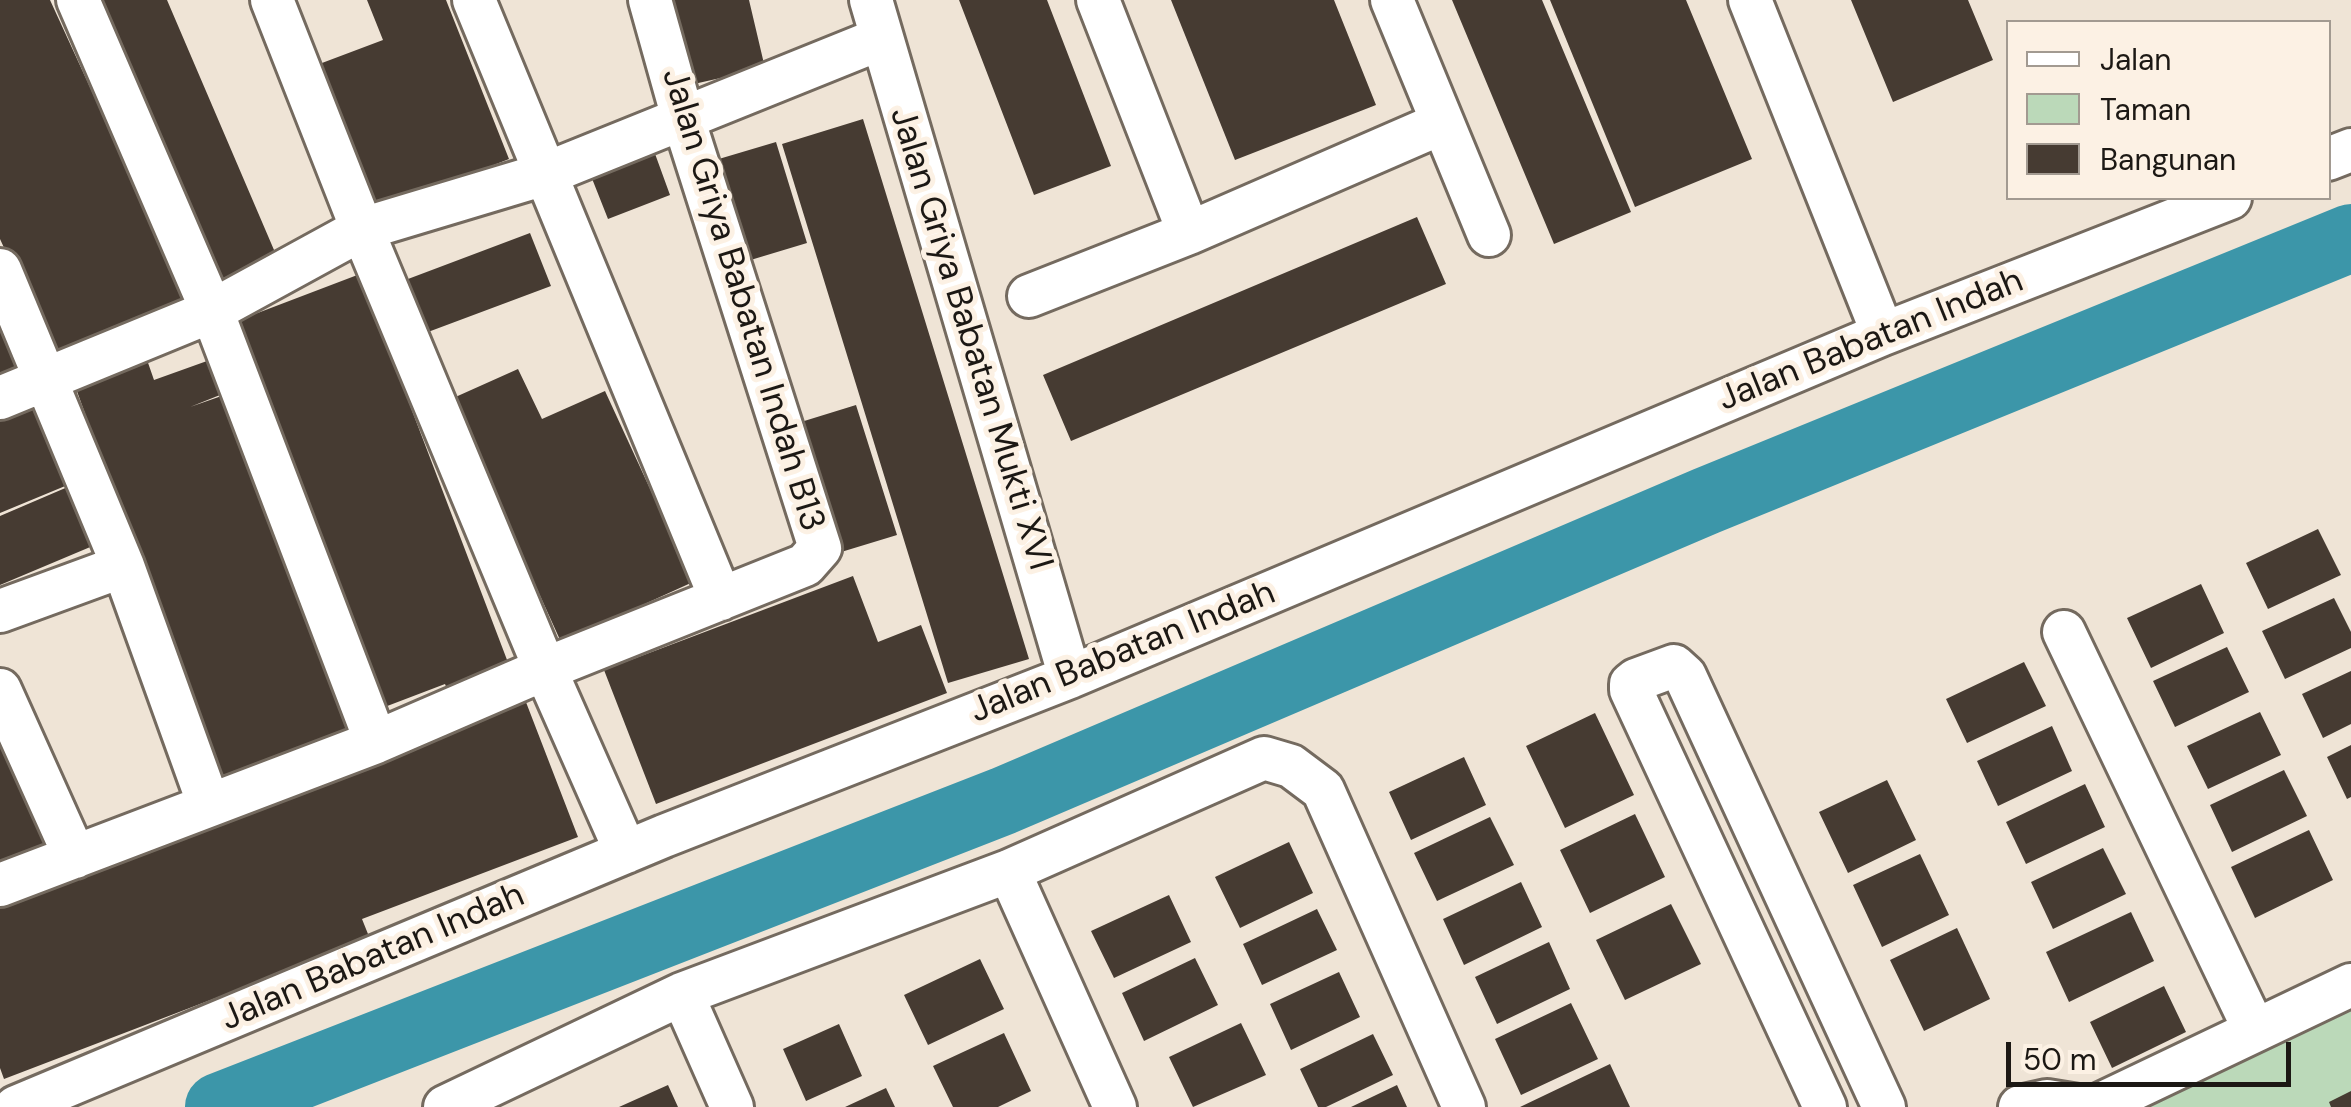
<!DOCTYPE html>
<html>
<head>
<meta charset="utf-8">
<style>
  body { margin:0 }
  #map { position:relative; width:2351px; height:1107px; overflow:hidden; background:#efe4d6; font-family:"DM Sans",sans-serif }
  canvas { display:block }
  .legend { position:absolute; left:2006px; top:20px; width:325px; height:180px; box-sizing:border-box; background:#fcf1e4; border:2px solid #a29a91; margin:0; padding:12px 18px; list-style:none; font-size:30px; color:#1c1814 }
  .legend li { display:flex; align-items:center; gap:20px; height:50px }
  .legend b { width:50px; border:2px solid #a29a91 }
  .scale { position:absolute; left:2006px; top:1042px; width:285px; height:45px; box-sizing:border-box; border:5px solid #1c1814; border-top:0; padding-left:12px; font-size:30px; line-height:35px; white-space:nowrap; color:#1c1814; -webkit-text-stroke:8px #fcf1e4; paint-order:stroke }
</style>
</head>
<body>
<div id="map">
<canvas width="2351" height="1107"></canvas>
<ul class="legend">
<li><b style="height:12px;background:#fff"></b>Jalan</li>
<li><b style="height:28px;background:#bbd9b9"></b>Taman</li>
<li><b style="height:28px;background:#463b32"></b>Bangunan</li>
</ul>
<div class="scale">50 m</div>
</div>
<script>
const c = document.querySelector('canvas').getContext('2d');
c.lineJoin = 'round';
function fillPath(path, color) { c.fillStyle = color; c.fill(path, 'evenodd'); }
function stroke(path, color, width, dash) { c.strokeStyle = color; c.lineWidth = width; c.lineCap = dash ? 'butt' : 'round'; c.setLineDash(dash || []); c.stroke(path); }
function drawText(font, color, halo, rows, align = 'center') {
  c.font = font + ' "DM Sans",sans-serif'; c.lineWidth = 10; c.setLineDash([]); c.textBaseline = 'middle'; c.strokeStyle = halo; c.fillStyle = color; for (const [text, x, y, turn = 0] of rows) {
    c.save(); c.translate(x, y); c.rotate((+turn || 0) * Math.PI / 180); c.textAlign = isNaN(turn) ? turn : align; if (halo) c.strokeText(text, 0, 0); c.fillText(text, 0, 0); c.restore();
  }
}
fillPath(new Path2D(`
  M2351,985v122h-256z`), '#bbd9b9');
stroke(new Path2D(`
  M219,1107l784,-306 703,-300 645,-263`), '#3c96a9', 68);
fillPath(new Path2D(`
  M0,0h50l139,303 -132,60 -57,-124z
  M88,0h79l116,271 -67,28z
  M367,0h79l63,159 -137,54 -58,-147 69,-26z
  M664,0h85l16,68 -80,18z
  M959,0h88l64,166 -77,29z
  M1171,0h163l42,105 -141,55z
  M1452,0h90l89,212 -77,32z
  M1550,0h136l66,159 -117,48z
  M1851,0h117l25,60 -100,42z
  M863,119l166,540 -81,24 -166,-539z
  M776,142l31,101 -73,22 -32,-101z
  M654,151l16,44 -62,24 -17,-43z
  M1417,217l29,67 -375,157 -28,-66z
  M530,233l21,53 -123,46 -20,-53z
  M360,274l152,399 -62,23 -5,-12 -63,24 -148,-386z
  M0,324l19,42 -19,9z
  M146,357l8,23 53,-19 13,34 -30,12 43,-15 123,344 -137,49 -145,-402z
  M518,369l24,50 63,-28 88,191 -132,60 -110,-243z
  M34,399l36,85 -70,29v-100z
  M856,405l41,130 -69,21 -40,-130z
  M70,486l25,59 -95,40v-69z
  M2318,529l23,46 -73,34 -22,-46z
  M853,576l25,66 43,-17 26,68 -291,111 -52,-134z
  M2201,584l23,49 -73,35 -24,-50z
  M2334,598l17,34v16l-66,31 -23,-48z
  M2227,647l22,45 -74,35 -22,-46z
  M2024,662l22,44 -79,37 -21,-44z
  M2351,671v53l-28,14 -21,-44z
  M524,697l54,140 -216,82 8,20 -366,140 -4,-11v-171z
  M2260,712l21,43 -73,34 -21,-43z
  M1595,713l39,82 -69,33 -39,-82z
  M0,722l54,125 -54,23z
  M2052,726l20,45 -74,35 -21,-45z
  M2351,745v52l-4,2 -20,-42z
  M1464,757l22,48 -75,35 -22,-48z
  M2284,770l23,46 -75,36 -22,-47z
  M1887,780l29,60 -68,33 -29,-61z
  M2085,784l20,43 -79,37 -20,-42z
  M1635,814l30,63 -75,36 -30,-63z
  M1490,817l24,48 -77,36 -23,-48z
  M2309,830l24,50 -78,38 -24,-51z
  M1289,842l24,51 -73,35 -25,-51z
  M2103,848l23,46 -73,35 -22,-47z
  M1920,854l29,61 -67,32 -29,-62z
  M1521,882l21,45 -78,38 -21,-46z
  M1169,895l22,47 -77,36 -23,-47z
  M1671,904l30,60 -76,36 -29,-60z
  M1317,909l20,41 -75,35 -19,-41z
  M2131,912l23,49 -85,41 -23,-50z
  M1957,928l33,71 -66,32 -34,-71z
  M1549,942l21,47 -73,35 -22,-47z
  M1195,958l23,47 -74,36 -22,-48z
  M980,959l24,50 -76,36 -24,-50z
  M1339,972l21,45 -69,33 -21,-46z
  M2164,986l22,46 -74,36 -22,-46z
  M1571,1003l27,56 -77,36 -26,-56z
  M1241,1023l25,52 -73,32 -24,-50z
  M839,1024l23,52 -56,25 -23,-52z
  M1004,1033l27,58 -33,16h-45l-20,-41z
  M1373,1034l20,41 -67,32h-8l-18,-38z
  M1610,1064l20,43h-110z
  M668,1085l10,22h-59z
  M1397,1085l10,22h-56z
  M886,1088l9,19h-50z
  M2351,1091v16h-20l-2,-5z`), '#463b32');
const minor = new Path2D(`
  M78,0l134,311 164,431
  M272,0l90,229 183,440 81,183
  M474,0l247,599
  M871,0l199,677
  M1098,0l91,233
  M1392,0l97,235
  M1750,0l133,334
  M2328,159l23,-9
  M0,270l123,296 86,239
  M1029,296l160,-63 253,-110
  M0,398l212,-87 150,-82 183,-55 335,-135
  M0,611l123,-45
  M2064,632l190,397
  M0,690l75,167
  M1009,871l106,236
  M0,885l376,-143 169,-73 260,-104 15,-17 -137,-430 -33,-118
  M682,994l50,113
  M16,1107l648,-271 406,-159 813,-343 347,-136
  M445,1107l237,-113 327,-123 255,-113 27,8 32,24 141,317
  M1825,1107l-194,-417v-6l5,-4 38,-14 11,10 199,431
  M2020,1107l27,-6 37,6
  M2095,1107l256,-122`);
stroke(minor, '#746a5f', 48);
stroke(minor, '#fff', 42);
drawText('35px', '#1c1814', '#fcf1e4', [
  ["Jalan Griya Babatan Indah B13",742,300,73],
  ["Jalan Griya Babatan Mukti XVI",970,339,73],
  ["Jalan Babatan Indah",1871,341,-22],
  ["Jalan Babatan Indah",1123,653,-22],
  ["Jalan Babatan Indah",373,958,-23]
]);
</script>
</body>
</html>
